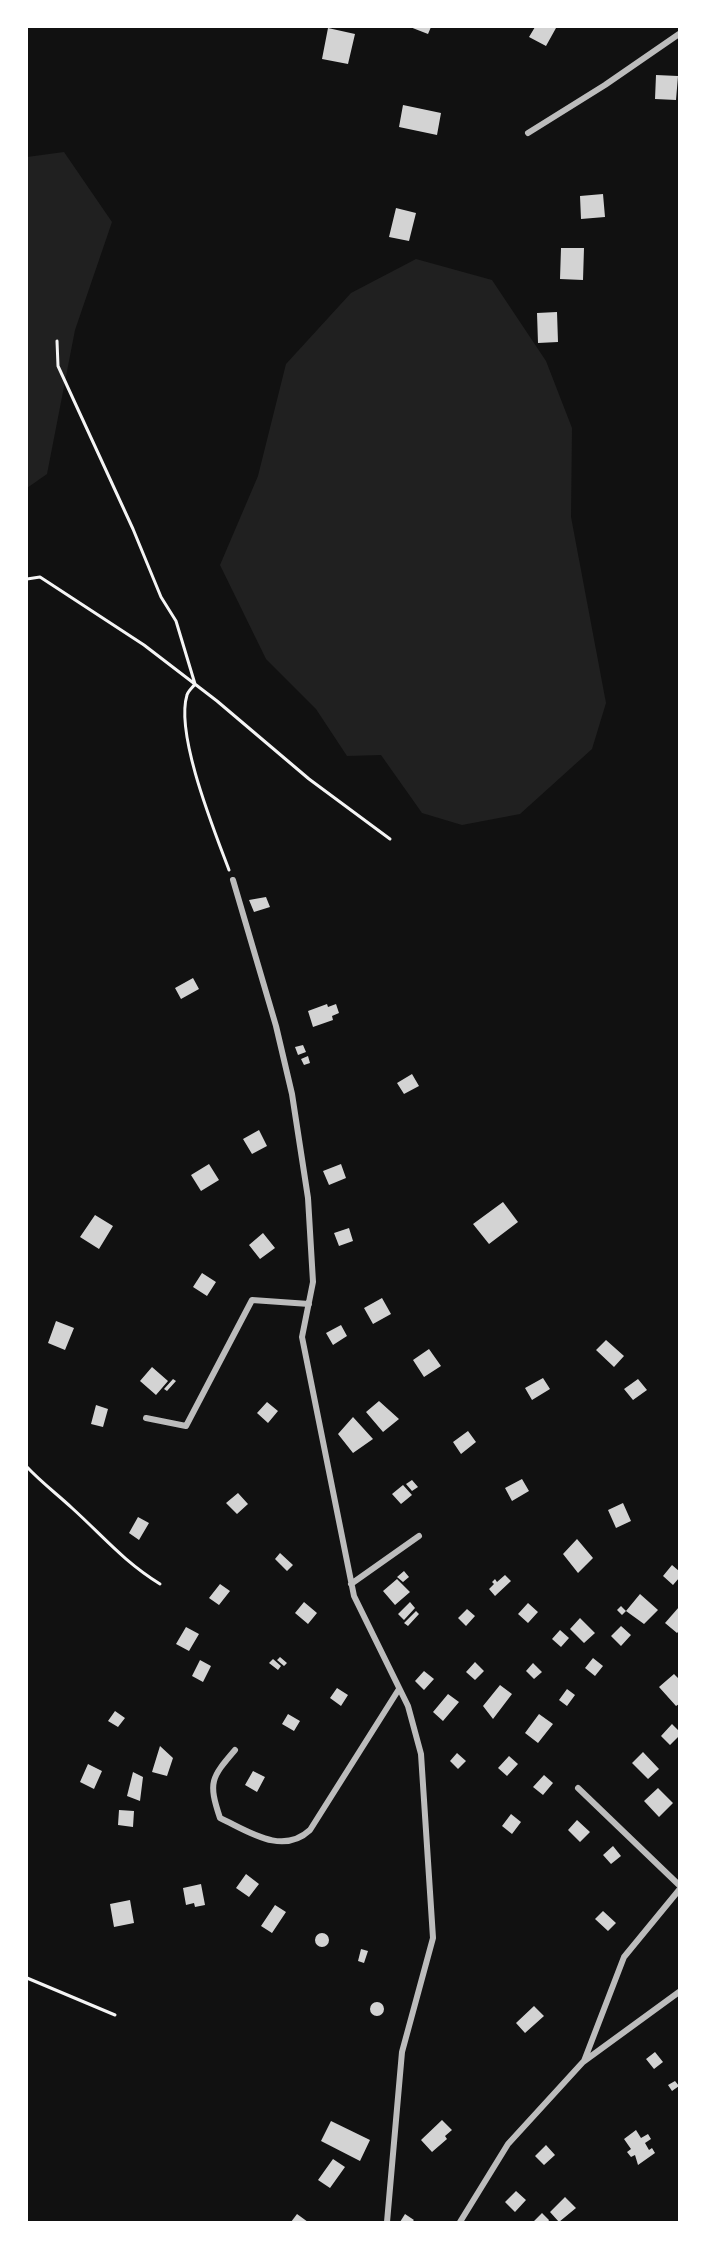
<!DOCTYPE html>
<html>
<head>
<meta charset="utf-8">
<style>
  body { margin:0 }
  #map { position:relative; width:706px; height:2249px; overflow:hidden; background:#111; font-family:"Open Sans",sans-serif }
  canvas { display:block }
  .frame { position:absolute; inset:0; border:28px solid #fff; pointer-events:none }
</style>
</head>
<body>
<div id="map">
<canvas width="706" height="2249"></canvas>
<div class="frame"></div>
</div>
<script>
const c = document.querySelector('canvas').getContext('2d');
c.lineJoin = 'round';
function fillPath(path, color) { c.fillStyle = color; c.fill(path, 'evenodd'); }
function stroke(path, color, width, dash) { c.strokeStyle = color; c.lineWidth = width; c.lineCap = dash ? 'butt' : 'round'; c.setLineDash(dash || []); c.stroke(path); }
fillPath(new Path2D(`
  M64,152l48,70 -37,108 -28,144 -20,14v-331z
  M416,259l76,21 54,81 26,67 -1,89 35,186 -14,46 -72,65 -58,11 -40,-12 -41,-58 -34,1 -31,-47 -50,-50 -46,-94 38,-89 28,-112 65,-71z`), '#202020');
fillPath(new Path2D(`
  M410,27h21l-3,7z
  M535,27l21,1 -10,18 -17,-9z
  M328,28l27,6 -7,30 -26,-5z
  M656,75l22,1 -2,24 -21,-1z
  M403,105l38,8 -4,22 -38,-8z
  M603,194l2,23 -24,2 -1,-23z
  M396,208l20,5 -7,28 -20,-4z
  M561,248h23l-1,32 -23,-1z
  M557,312l1,30 -20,1 -1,-30z
  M266,897l4,10 -16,5 -5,-12z
  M193,978l6,11 -18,10 -6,-11z
  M327,1004l1,3 8,-3 3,9 -7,3 1,4 -20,7 -5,-16z
  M303,1045l3,7 -8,3 -3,-8z
  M308,1056l2,7 -6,2 -3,-6z
  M412,1074l7,12 -15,8 -7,-11z
  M259,1130l8,16 -15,8 -9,-15z
  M209,1164l10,16 -18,11 -10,-16z
  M341,1164l5,14 -17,7 -6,-14z
  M503,1202l15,20 -29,22 -16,-20z
  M95,1215l18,11 -14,23 -19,-12z
  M349,1228l4,13 -14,5 -5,-13z
  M263,1233l12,15 -15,11 -11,-14z
  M202,1273l14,9 -9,14 -14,-9z
  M382,1298l9,16 -18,10 -9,-16z
  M56,1321l18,7 -9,22 -17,-7z
  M341,1325l6,11 -14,9 -7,-12z
  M606,1340l18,16 -10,11 -18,-17z
  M429,1349l12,17 -17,11 -11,-17z
  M152,1367l16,14 -12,14 -16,-14z
  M543,1378l7,11 -18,11 -7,-12z
  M173,1379l3,2 -9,10 -3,-2z
  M638,1379l9,11 -14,10 -9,-11z
  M379,1401l20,18 -16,13 -17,-20z
  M267,1402l11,9 -10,12 -11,-10z
  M96,1405l12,4 -5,18 -12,-3z
  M353,1417l20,22 -20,14 -15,-19z
  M468,1431l8,11 -15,12 -8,-12z
  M522,1479l7,12 -17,10 -7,-13z
  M412,1480l6,7 -6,4 -6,-7z
  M403,1485l9,10 -11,9 -9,-10z
  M238,1493l10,11 -11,10 -11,-11z
  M623,1503l8,18 -15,7 -8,-18z
  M138,1517l11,6 -10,17 -10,-7z
  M577,1539l16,19 -15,15 -15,-19z
  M280,1553l13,12 -6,6 -12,-12z
  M672,1565l7,6v7l-6,7 -10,-9z
  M404,1571l5,6 -6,5 -6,-5z
  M505,1575l6,6 -16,15 -6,-7 5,-5 -2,-2 3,-3 2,3z
  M397,1579l13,13 -15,13 -12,-14z
  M220,1584l10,7 -11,14 -10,-7z
  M640,1594l18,16 -14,14 -18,-13z
  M304,1602l13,11 -9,11 -13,-11z
  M410,1602l5,6 -11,12 -6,-6z
  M528,1603l10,9 -10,11 -10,-9z
  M621,1606l5,5 -4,4 -5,-5z
  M679,1607v24l-2,2 -12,-10z
  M467,1609l8,7 -9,10 -8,-8z
  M416,1611l3,3 -11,12 -4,-3z
  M580,1618l15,15 -11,10 -14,-14z
  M621,1626l10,9 -10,11 -10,-10z
  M186,1627l13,7 -10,17 -13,-7z
  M560,1630l9,8 -8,9 -9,-8z
  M280,1657l7,6 -3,3 -7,-6z
  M593,1658l10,8 -8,10 -10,-8z
  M273,1659l8,7 -3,4 -9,-7z
  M200,1660l11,6 -8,16 -11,-6z
  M475,1662l9,9 -9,9 -9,-8z
  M533,1663l9,9 -8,7 -8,-8z
  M424,1671l10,8 -10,11 -9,-9z
  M674,1674l5,5v25l-3,2 -17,-19z
  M500,1685l12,9 -19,25 -10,-13z
  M337,1688l11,7 -7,11 -11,-8z
  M567,1689l8,6 -8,11 -8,-6z
  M448,1694l11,8 -16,19 -10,-9z
  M115,1711l10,7 -7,9 -10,-6z
  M288,1714l12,7 -6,10 -12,-7z
  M539,1714l14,10 -15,19 -13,-10z
  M672,1724l7,7v5l-9,9 -9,-9z
  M160,1746l13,12 -6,18 -15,-4z
  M643,1752l16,17 -11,10 -16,-16z
  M457,1753l9,8 -8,8 -8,-8z
  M509,1756l9,8 -11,12 -9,-8z
  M88,1764l14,7 -8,18 -14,-7z
  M253,1771l12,6 -8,15 -12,-7z
  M133,1772l10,5 -3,24 -13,-5z
  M544,1775l9,8 -10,12 -10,-8z
  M658,1788l15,15 -14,14 -15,-16z
  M119,1810l15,1 -1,16 -15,-2z
  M511,1814l10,8 -9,12 -10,-8z
  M577,1820l13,12 -10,10 -12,-12z
  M613,1846l8,10 -10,8 -8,-9z
  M246,1874l13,10 -10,13 -13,-9z
  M201,1884l4,21 -10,2 -1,-4 -8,2 -3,-17z
  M130,1900l4,23 -20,4 -4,-23z
  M275,1905l11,7 -14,21 -11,-7z
  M603,1911l13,12 -8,8 -13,-12z
  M315 1940a7 7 0 1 1 14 0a7 7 0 1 1-14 0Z
  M361,1949l7,2 -4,12 -6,-2z
  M370 2009a7 7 0 1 1 14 0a7 7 0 1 1-14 0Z
  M534,2006l10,10 -19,17 -9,-10z
  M655,2052l8,10 -9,7 -8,-10z
  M675,2081l4,5 -7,5 -4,-6z
  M442,2120l10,10 -7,6 2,3 -15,13 -11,-12z
  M331,2121l39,19 -10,21 -39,-20z
  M636,2130l5,8 7,-4 3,5 -6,4 4,7 3,-2 3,5 -17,12 -3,-10 -4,2 -4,-5 4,-3 -7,-10z
  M546,2145l9,10 -11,10 -9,-9z
  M333,2159l12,8 -15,21 -12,-8z
  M516,2191l10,9 -11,12 -10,-10z
  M565,2197l11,11 -17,14 -9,-10z
  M542,2213l7,7 -1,2h-15z
  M297,2214l11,8h-17z
  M405,2214l9,6 -2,2h-12z`), '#d3d3d3');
stroke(new Path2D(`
  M57,341l1,25 75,163 28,68 15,24 19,63c-3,4 -7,7 -8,11 -12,39 27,135 42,175
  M27,579l13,-2 104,68 73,56 92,78 81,60
  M27,1467c14,15 30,27 45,41 31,28 51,53 88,76
  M27,1978l88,37`), '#f5f5f5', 3);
stroke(new Path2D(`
  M528,133l77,-48 74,-51
  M233,880l43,146 16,68 16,104 5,84 -11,55 52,259 54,110 13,48 12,184 -31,114 -15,170
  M146,1418l40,8 66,-126 57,4
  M351,1584l68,-48
  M235,1750c-24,28 -27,32 -15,68 28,13 62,38 90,12l89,-141
  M578,1788l101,97
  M584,2061l40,-104 55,-67
  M460,2222l48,-78 75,-82 96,-70`), '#bcbcbc', 6);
</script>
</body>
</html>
